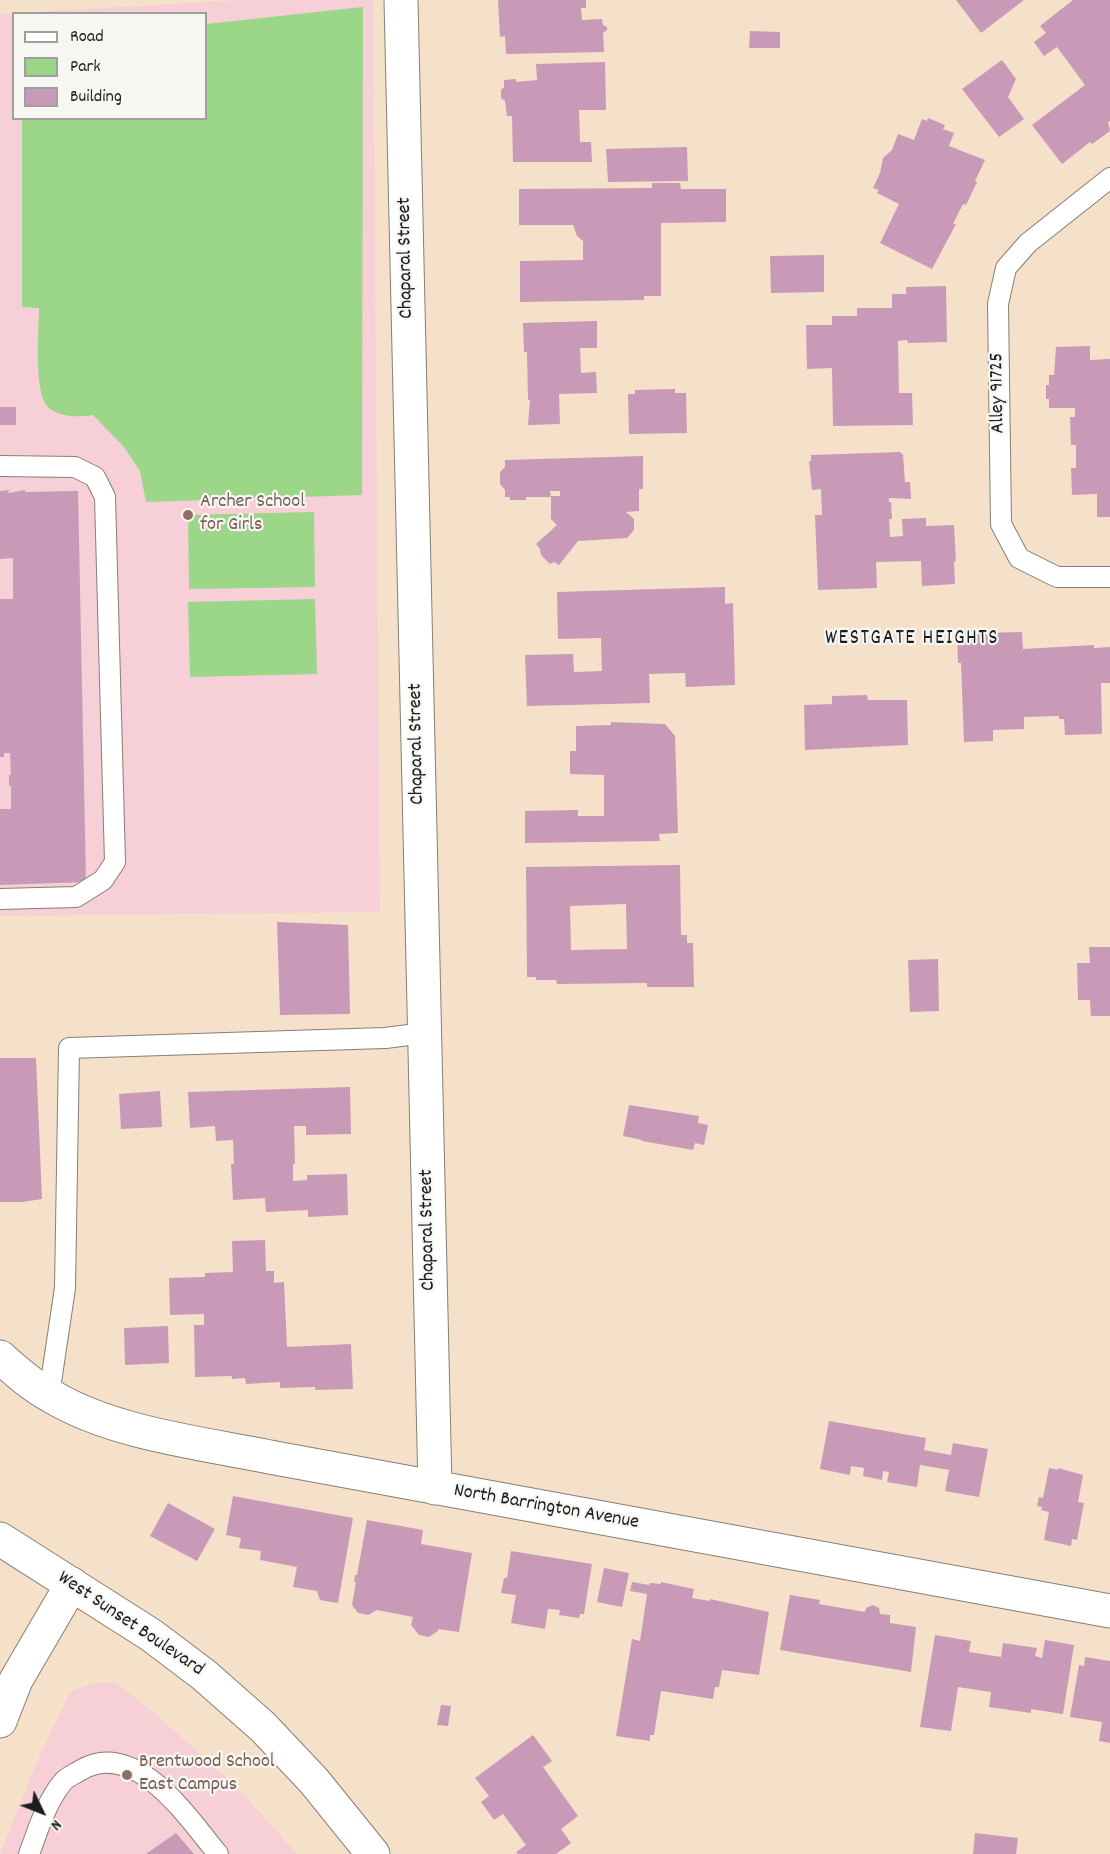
<!DOCTYPE html>
<html>
<head>
<meta charset="utf-8">
<style>
  body { margin:0 }
  #map { position:relative; width:1110px; height:1854px; overflow:hidden; background:#f5e1ca; font-family:Dekko,sans-serif }
  canvas { display:block }
  .legend { position:absolute; left:12px; top:12px; width:195px; height:108px; box-sizing:border-box; background:#f6f6f2; border:2px solid #9f9f9c; margin:0; padding:8px 10px; list-style:none; font-size:18px; color:#1c1c1c }
  .legend li { display:flex; align-items:center; gap:12px; height:30px }
  .legend b { width:30px; border:2px solid #9f9f9c }
  .north { position:absolute; left:12px; top:1782px; width:60px; height:60px; -webkit-text-stroke:4px #f6f6f2; paint-order:stroke; rotate:133deg; font-size:16px; font-weight:700; line-height:24px; text-align:center; color:#1c1c1c }
  .north::after { content:''; display:block; margin:auto; width:21px; height:27px; background:#1c1c1c; clip-path:polygon(50% 0,100% 100%,50% 72%,0 100%) }
</style>
</head>
<body>
<div id="map">
<canvas width="1110" height="1854"></canvas>
<ul class="legend">
<li><b style="height:8px;background:#fff"></b>Road</li>
<li><b style="height:16px;background:#9bd689"></b>Park</li>
<li><b style="height:16px;background:#c999b8"></b>Building</li>
</ul>
<div class="north">N</div>
</div>
<script>
const c = document.querySelector('canvas').getContext('2d');
c.lineJoin = 'round';
function fillPath(path, color) { c.fillStyle = color; c.fill(path, 'evenodd'); }
function stroke(path, color, width, dash) { c.strokeStyle = color; c.lineWidth = width; c.lineCap = dash ? 'butt' : 'round'; c.setLineDash(dash || []); c.stroke(path); }
function drawText(font, color, halo, rows, align = 'center') {
  c.font = font + ' Dekko,sans-serif'; c.lineWidth = 4.5; c.setLineDash([]); c.textBaseline = 'middle'; c.strokeStyle = halo; c.fillStyle = color; for (const [text, x, y, turn = 0] of rows) {
    c.save(); c.translate(x, y); c.rotate((+turn || 0) * Math.PI / 180); c.textAlign = isNaN(turn) ? turn : align; if (halo) c.strokeText(text, 0, 0); c.fillText(text, 0, 0); c.restore();
  }
}
fillPath(new Path2D(`
  M242,0h131l7,912 -380,4v-902zM14,14h192v104h-192z
  M115,1682l45,36 74,66 63,70h-297l35,-88 35,-74 23,-9z`), '#f6cfd7');
fillPath(new Path2D(`
  M363,7l-1,488 -216,7 -6,-31 -16,-24 -31,-32c-14,2 -31,3 -44,-7 -16,-14 -10,-79 -10,-100l-17,-1v-188l184,-1v-94z
  M314,512l1,75 -126,2 -1,-74z
  M315,599l2,75 -127,3 -2,-75z`), '#9bd689');
fillPath(new Path2D(`
  M498,0h88v8h-5l1,12 20,-1 1,6 4,2v3l-4,3 1,19 -98,2 -1,-18 -5,1z
  M956,0h68l-43,33z
  M1073,0h37v121l-2,1 2,9 -18,13 -2,-2 -28,22 -30,-39 53,-40 -28,-38 -13,9 -10,-14 12,-9 -6,-7z
  M750,31l30,1v16h-31z
  M1002,60l14,19 -8,18 16,22 -25,18 -37,-48z
  M605,62l1,48h-27l1,32h11l1,20h-79l-1,-46h-5l-2,-15 -4,-3v-8l3,-3v-7l12,-1v3l21,-2 -1,-16z
  M928,118l17,7 -2,4 11,4 -5,13 36,14 -10,21 2,1 -11,23 -3,-1 -10,20h3l-24,45 -52,-26 19,-39 -22,-11 2,-3 -6,-2 7,-15 3,-15 9,-8 6,-16 16,6 8,-21 5,2z
  M687,147l1,34 -80,1 -2,-33z
  M652,183h28l1,6h45v33l-65,1v73h-17v4l-124,2v-41l63,-1v-19l-6,-5 -4,-11h-54v-36l133,-1z
  M824,255v37l-53,1 -1,-37z
  M946,286l1,56 -39,1 -1,-3 -9,1 1,52h13l1,32 -80,1 -1,-58 -25,1 -1,-44h26v-9h25v-8h35v-14h14v-7z
  M597,321v27h-17l1,25 15,-1 1,21 -38,1 1,30 -32,1 2,-25h-2l-1,-48h-3l-1,-29z
  M1090,346v14l20,-1v158h-13v-23l-25,1 -1,-27h5v-23h-5l-1,-28h5v-9h-26v-9h-3v-14h3v-10h5l2,-28z
  M675,389v4h11l1,40 -58,1 -1,-40h7v-4z
  M0,407h16v18h-16z
  M901,452v2h2l2,28h5l1,17 -22,-1v4h2l1,17h-3l1,18 13,-1 -1,-17 24,-1v8l28,-1 2,37 -2,-1 1,23 -33,2 -1,-25 -45,1 1,26 -59,2 -3,-75h7l-1,-26 -9,1 -3,-29h2v-6z
  M643,456v33h-4v22l-13,1 8,7v11l-7,8 -49,3 -19,24 -5,-3 -4,2 -9,-9 -1,-6 -4,-5 21,-19 -6,-6v-23h9v-5h-10l1,6h-25v3h-16v-3h-5v-7l-5,-6v-12l5,-5v-7z
  M9,490l-1,3 17,-3v2l53,-1 8,391 -86,3v-76h11v-23h-2v-11h2l-1,-22h-6v4h-4v-158h13v-41l-13,1v-68z
  M725,587v17l8,-1 2,82 -49,2 -1,-14 -36,1 1,29 -123,3 -2,-51 48,-1 1,18 28,-1 -1,-33 -43,1 -1,-47z
  M957,630h25v3l40,-1 1,17 71,-4v3l16,-1v36h-9l1,51 -37,1 -1,-16h-5v-3l-35,1v12l-31,1v11l-29,1 -3,-79h-3z
  M867,695l1,5h39l1,45 -103,5 -1,-45 28,-1v-8z
  M611,722l54,2 10,12 3,97 -19,1 1,7 -135,2v-32l53,-1v6h26v-41l-34,-1v-23h6v-25l35,-1z
  M680,865l1,70h6v8h6l1,44h-47v-4l-90,1 -1,-4h-20v-3h-9l-1,-110zM626,904l1,45 -56,1 -1,-44z
  M277,922l71,3 2,89 -70,1z
  M1089,947h21v69h-19l-1,-16h-12l-1,-37h13z
  M938,959l1,52 -29,1 -2,-52z
  M0,1058h36l6,141 -20,3h-22z
  M350,1087l1,47 -45,1v-9h-12l1,38h-2v17l14,-1v-5l40,-1 1,41 -40,2v-7l-42,2 -1,-14 -32,2 -2,-36h3l-1,-24 -17,1 -1,-15 -25,2 -2,-36z
  M160,1091l2,36 -41,2 -2,-35z
  M629,1105l70,11 -1,7 10,2 -4,20 -9,-2 -2,7 -51,-9v-1l-19,-4z
  M265,1240l1,31h8v12l10,-1 3,65 64,-3 2,45 -38,1v-3l-35,1v-6l-34,2 -1,-6 -13,1v-3l-37,1 -1,-52h10v-11l-34,1 -1,-37 36,-1v-4l28,-1 -1,-31z
  M168,1326l1,37 -44,2 -1,-37z
  M829,1421l97,17 -2,12 27,5 2,-12 35,6 -9,48 -34,-6 4,-21 -29,-5 -3,22 -30,-5 2,-10 -6,-1 -1,9 -19,-4 1,-8 -13,-2 -1,9 -30,-6z
  M1049,1468l9,2v-2l25,7 -5,27 6,1 -7,37 -5,-1 -1,7 -27,-6 5,-28 -8,-2 1,-3 -5,-1 2,-9 4,1z
  M233,1496l120,22 -15,85 -18,-3 -3,-9 -24,-4 4,-20 -37,-7 1,-9 -22,-3 2,-10 -15,-3z
  M168,1503l47,26 -18,32 -47,-25z
  M367,1520l56,10 -2,14 51,9 -13,79 -21,-3v2l-9,6 -10,-2 -8,-10 2,-8 -36,-7 -9,5 -10,-2 -6,-8 4,-23h-2l1,-7h2z
  M511,1551l81,13 -8,50h-4l-1,4 -20,-3 1,-5 -12,-1 -3,20 -34,-6 5,-28 -15,-2 3,-15h3z
  M604,1568l25,5 -7,34 -25,-5z
  M632,1582l17,3 1,-2 11,1v-2l33,7 -2,9 18,3v-2l59,13 -10,63 -37,-5 -3,17h-4l-2,12 -52,-8 -7,44h-4v6l-34,-5 16,-97 8,2 7,-47 -17,-3z
  M790,1595l30,5 -1,4 46,8 1,-4 7,-3 6,3 1,6 10,1v8l26,4 -5,45 -131,-22z
  M935,1635l36,6 -2,11 32,5 2,-14 34,5 -2,8 7,2 3,-18 29,5 -11,69 -32,-5v4l-42,-6 2,-15 -33,-5 -7,44 -31,-4z
  M1085,1657l25,4v82l-11,-2 3,-19 -32,-5 9,-52 5,1z
  M441,1705l10,1 -3,20 -11,-1z
  M533,1735l19,26 -9,6 35,49 -17,13 10,14 -15,11h-38l-2,-2 10,-7 -23,-31 -9,6 -13,-18 8,-6 -14,-18z
  M176,1833l18,21h-48z
  M975,1833l43,5 -2,16h-43z`), '#c999b8');
const service = new Path2D(`
  M1110,178l-82,65 -22,25 -8,36 3,220 18,34 38,19h53
  M0,466l75,1 20,10 10,20 10,365 -12,18 -27,17 -76,2
  M49,1395l16,-107 4,-240 316,-10 40,-5
  M29,1854c9,-24 17,-51 33,-71 4,-6 13,-9 19,-13 55,-32 107,48 137,84`);
const minor = new Path2D(`
  M401,0l34,1488
  M0,1357c16,14 32,29 51,39 63,38 152,47 224,62l835,153
  M0,1721l16,-41 56,-96`);
const secondary = new Path2D(`
  M0,1539l151,96 53,40 59,52 51,54 59,73`);
stroke(service, '#887e73', 22);
stroke(minor, '#887e73', 35);
stroke(secondary, '#887e73', 35);
stroke(service, '#fff', 20);
stroke(minor, '#fff', 33);
stroke(secondary, '#fff', 33);
for (const [x, y, r, color] of [
  [188,515,6,"#8d6e63"],
  [127,1775,6,"#8d6e63"]
]) { const dot = new Path2D(); dot.arc(x, y, r, 0, 2 * Math.PI); c.fillStyle = color; c.fill(dot); stroke(dot, '#f6f6f2', 2); }
drawText('20px', '#1c1c1c', '#f6f6f2', [
  ["Chaparal Street",407,258,-91],
  ["Alley 91725",999,393,-91],
  ["Chaparal Street",418,744,-91],
  ["Chaparal Street",429,1230,-91],
  ["North Barrington Avenue",546,1508,10],
  ["West Sunset Boulevard",130,1625,34]
]);
drawText('20px', '#785e54', '#f6f6f2', [
  ["Archer School",200,503],
  ["for Girls",200,526],
  ["Brentwood School",139,1763],
  ["East Campus",139,1786]
], 'left');
c.letterSpacing = '1.5px';
drawText('21px', '#1c1c1c', '#f6f6f2', [
  ["WESTGATE HEIGHTS",912,640]
]);
c.letterSpacing = '0px';
</script>
</body>
</html>
